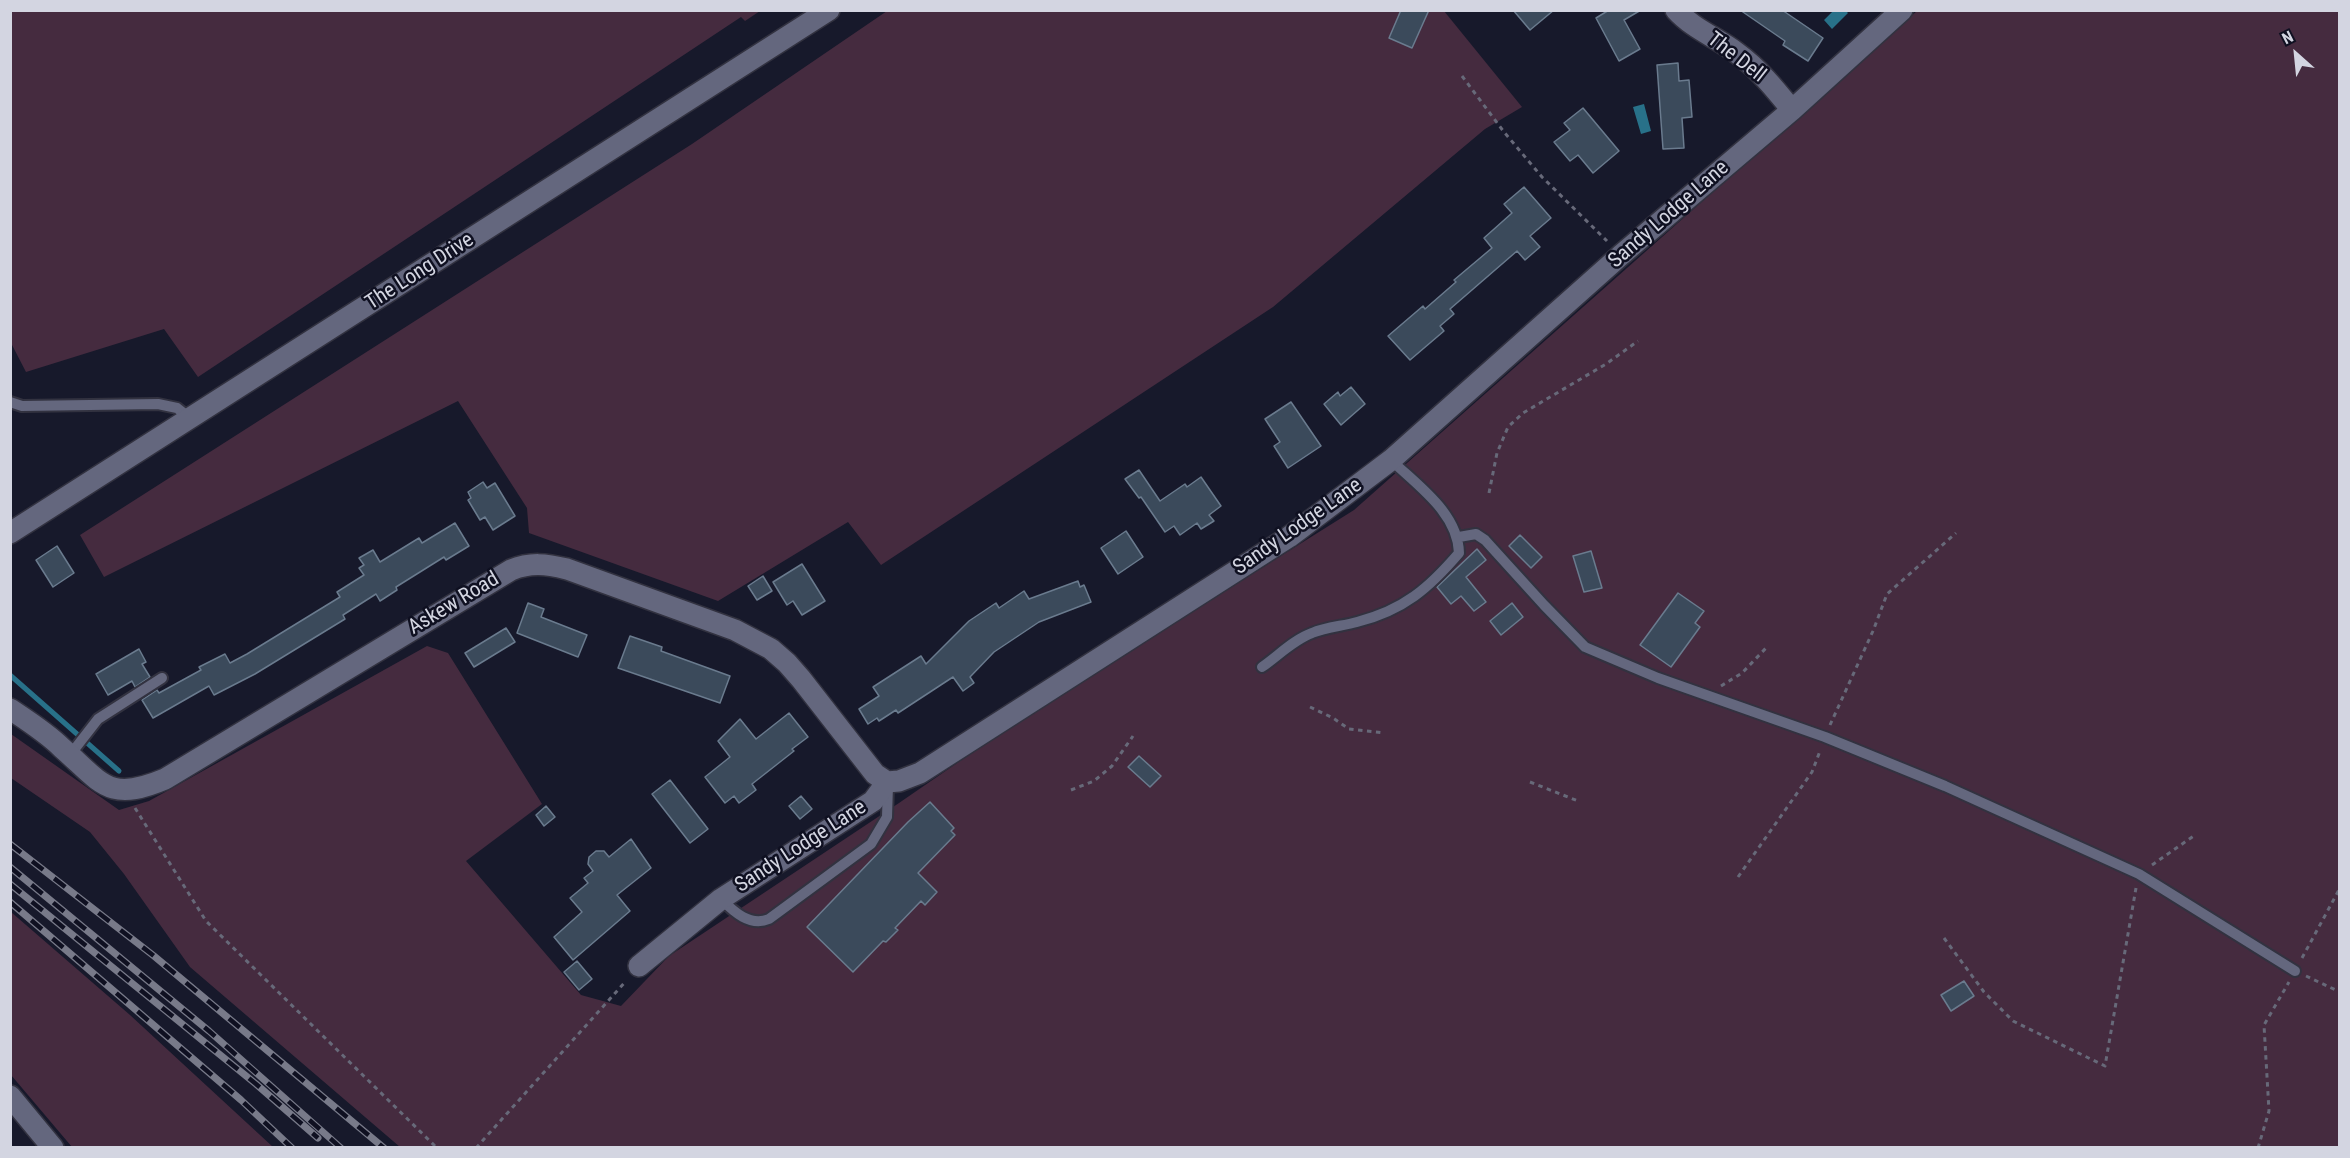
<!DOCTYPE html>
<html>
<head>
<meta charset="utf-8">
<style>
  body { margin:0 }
  #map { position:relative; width:2350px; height:1158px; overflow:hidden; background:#17192b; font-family:"Roboto Condensed",sans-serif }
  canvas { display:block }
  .frame { position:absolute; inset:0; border:12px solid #d3d5e1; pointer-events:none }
  .north { position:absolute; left:2266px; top:24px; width:60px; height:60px; -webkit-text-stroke:4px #0f1021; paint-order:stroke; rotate:333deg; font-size:16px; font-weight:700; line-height:24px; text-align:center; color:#d3d5e1 }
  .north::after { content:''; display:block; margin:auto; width:21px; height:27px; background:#d3d5e1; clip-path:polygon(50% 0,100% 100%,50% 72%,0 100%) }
</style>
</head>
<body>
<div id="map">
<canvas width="2350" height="1158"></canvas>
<div class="frame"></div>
<div class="north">N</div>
</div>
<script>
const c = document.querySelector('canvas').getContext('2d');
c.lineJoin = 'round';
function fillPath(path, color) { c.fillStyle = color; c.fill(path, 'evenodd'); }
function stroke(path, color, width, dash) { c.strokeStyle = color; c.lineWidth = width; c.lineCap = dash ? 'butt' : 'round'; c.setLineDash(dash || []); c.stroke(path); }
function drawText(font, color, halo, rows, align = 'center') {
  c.font = font + ' "Roboto Condensed",sans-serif'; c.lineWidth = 5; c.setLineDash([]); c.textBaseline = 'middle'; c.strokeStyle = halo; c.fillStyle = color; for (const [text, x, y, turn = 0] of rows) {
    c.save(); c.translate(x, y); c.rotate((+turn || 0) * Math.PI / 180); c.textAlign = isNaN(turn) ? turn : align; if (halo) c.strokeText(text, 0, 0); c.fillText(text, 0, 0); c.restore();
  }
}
fillPath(new Path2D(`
  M11,10h749v1l-15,10 -4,-4 -543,360 -34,-48 -138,43 -15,-29z
  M887,11h557l78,96 -37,22 -212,178 -392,258 -33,-43 -130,79 -189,-68 -2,-25 -69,-107 -354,176 -24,-42 612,-391z
  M1917,11h422v1136h-1939l-210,-180 -66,-93 -34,-42 -79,-54v-44l108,76 30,-9 278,-155 21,7 94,151 -76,57 115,134 40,11 48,-50 230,-153 122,-84 333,-209z
  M11,912l119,103 143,132h-201l-61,-72z`), '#452b3f');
fillPath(new Path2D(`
  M1833,11h13l2,2 -16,16 -8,-9z
  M1644,104l7,27 -10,3 -8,-27z`), '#287189');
stroke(new Path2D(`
  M10,675l109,96`), '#287189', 5);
const building = new Path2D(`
  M1401,10h28l-17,38 -23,-10z
  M1513,10h41l-24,20z
  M1609,10h32l-17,10 16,29 -21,12 -23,-43z
  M1740,10h42l41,28 -15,23 -25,-16 2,-4z
  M1678,63l1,18 10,-1 3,37 -10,1 2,30 -21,1 -6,-84z
  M1583,108l36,43 -26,22 -15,-18 -8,6 -16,-19 16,-12 -6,-7z
  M1524,187l27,31 -21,18 10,11 -15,13 -8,-9 -67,58 4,5 -14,12 4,5 -34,29 -22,-24 35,-30 2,3 31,-27 -2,-2 38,-32 -8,-10 28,-25 -8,-9z
  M1351,387l14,17 -24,21 -17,-21 14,-12 2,4z
  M1291,402l30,44 -33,22 -14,-22 6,-4 -15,-23z
  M1139,470l21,31 25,-17 2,3 14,-10 20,29 -12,9 5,6 -13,8 -4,-6 -17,12 -6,-9 -9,6 -24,-35 -2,1 -14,-19z
  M483,482l4,6 8,-5 20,33 -22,14 -8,-13 -5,3 -12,-20 3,-2 -3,-6z
  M455,523l14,23 -23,14 -2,-3 -48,30 1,3 -17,11 -4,-7 -33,21 2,4 -90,55 -41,21 -5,-9 -56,32 -11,-18 15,-10 2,3 42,-23 -2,-3 26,-13 5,9 17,-9 93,-57 -3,-5 27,-17 -5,-7 5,-3 -5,-7 14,-8 7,12 39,-24 3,5z
  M1126,531l17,26 -25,17 -17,-26z
  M1520,535l22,22 -11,11 -22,-22z
  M57,546l17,27 -21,14 -17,-27z
  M1477,549l9,11 -20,17 20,25 -12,9 -13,-15 -10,8 -14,-17z
  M1591,551l11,37 -18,4 -11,-36z
  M802,564l23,37 -23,14 -9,-14 -6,4 -14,-23z
  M763,576l9,15 -15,9 -9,-14z
  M1078,581l2,6 4,-2 7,17 -52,20 -45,30 -24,25 4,6 -11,8 -10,-14 -55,36 -2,-3 -17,11 -2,-3 -9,6 -9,-15 20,-13 -6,-9 48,-31 5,8 43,-43 27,-18 3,5 25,-17 5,8z
  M1678,593l26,18 -9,12 5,4 -29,40 -31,-22z
  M528,603l16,6 -3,8 46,18 -9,22 -61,-24z
  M1512,603l11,14 -22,18 -11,-14z
  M506,628l9,14 -41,25 -9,-14z
  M630,636l32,11 -1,4 69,25 -10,27 -102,-35z
  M139,649l7,13 -4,2 8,13 -15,10 -3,-6 -24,14 -12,-21z
  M789,713l19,24 -16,12 2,2 -42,33 4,6 -17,13 -5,-7 -9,7 -20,-26 25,-20 -12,-16 22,-22 16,20z
  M1139,756l22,20 -11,11 -22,-20z
  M670,780l38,49 -18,14 -38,-49z
  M801,796l11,13 -12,10 -11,-13z
  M930,802l24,26 -3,3 4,4 -37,38 19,19 -12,13 -4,-4 -26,27 3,2 -12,12 -3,-1 -30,31 -46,-45 101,-105z
  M546,806l9,11 -11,9 -8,-11z
  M631,839l20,29 -34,27 13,16 -57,49 -19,-23 28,-25 -12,-14 18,-15 -4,-5 9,-7 -5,-7 1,-7 7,-6h8l5,6z
  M577,961l15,18 -13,11 -15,-18z
  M1964,981l10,15 -23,15 -10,-16z`);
fillPath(building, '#3b4a5b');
stroke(building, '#6a7b8e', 1.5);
const lane = new Path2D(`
  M10,402l12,4 136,-2 19,4 14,11
  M1459,537l17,-3 9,6 59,65 41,42 73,31 167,59 120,49 194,88 156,97
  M1262,667c16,-11 31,-27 50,-34 14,-6 31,-7 45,-11 47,-12 72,-34 102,-69 -1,-40 -41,-67 -68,-93
  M70,755l28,-36 64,-41
  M721,899c13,13 29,28 48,20l102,-75 16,-27 1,-32`);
const street = new Path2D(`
  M1676,10c17,19 42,28 61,43 22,16 38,36 55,57
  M10,533l819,-523
  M10,709c18,12 37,24 52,39 40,35 46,55 103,31l346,-209c20,-8 35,-6 56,-1l168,61 36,19 16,14 14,16 74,95 12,8
  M639,966l82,-67 152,-98 14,-19 12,-1 21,-8 369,-236 102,-77 230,-205 171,-145 110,-100
  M10,1096l43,52`);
stroke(lane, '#323240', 14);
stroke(street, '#323240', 24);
stroke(new Path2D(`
  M1462,76l42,56 38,45 65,64
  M1489,493l8,-40 11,-26 15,-14 83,-49 32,-23
  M1721,686l21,-13 24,-25
  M1310,707l23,11 16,11 35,4
  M1830,725l43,-94 14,-37 69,-61
  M1530,782l48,19
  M1071,790l23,-9 18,-15 21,-30
  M135,808l71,113 231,227
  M2152,865l43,-30
  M1738,877l74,-105 8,-21
  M1944,938l40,54 29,29 92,45 31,-178
  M2302,958l38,-70
  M2306,976l34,16
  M476,1148l150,-167
  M2258,1148l11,-37 -5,-86 25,-43`), '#676979', 3, [4.5, 4.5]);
stroke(lane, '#64677e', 10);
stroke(street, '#64677e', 21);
const rail = new Path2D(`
  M10,844l144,112 230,192
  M10,867l199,164 132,117
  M10,884l246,200 62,54
  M10,902l231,198 51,48`);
stroke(rail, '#787a89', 7);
stroke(rail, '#0f1021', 4.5, [14]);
drawText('21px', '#d3d5e1', '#0f1021', [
  ["The Dell",1736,58,38],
  ["Sandy Lodge Lane",1669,215,-41],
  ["The Long Drive",420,272,-33],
  ["Sandy Lodge Lane",1298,527,-35],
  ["Askew Road",454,604,-31],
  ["Sandy Lodge Lane",801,847,-33]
]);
</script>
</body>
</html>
